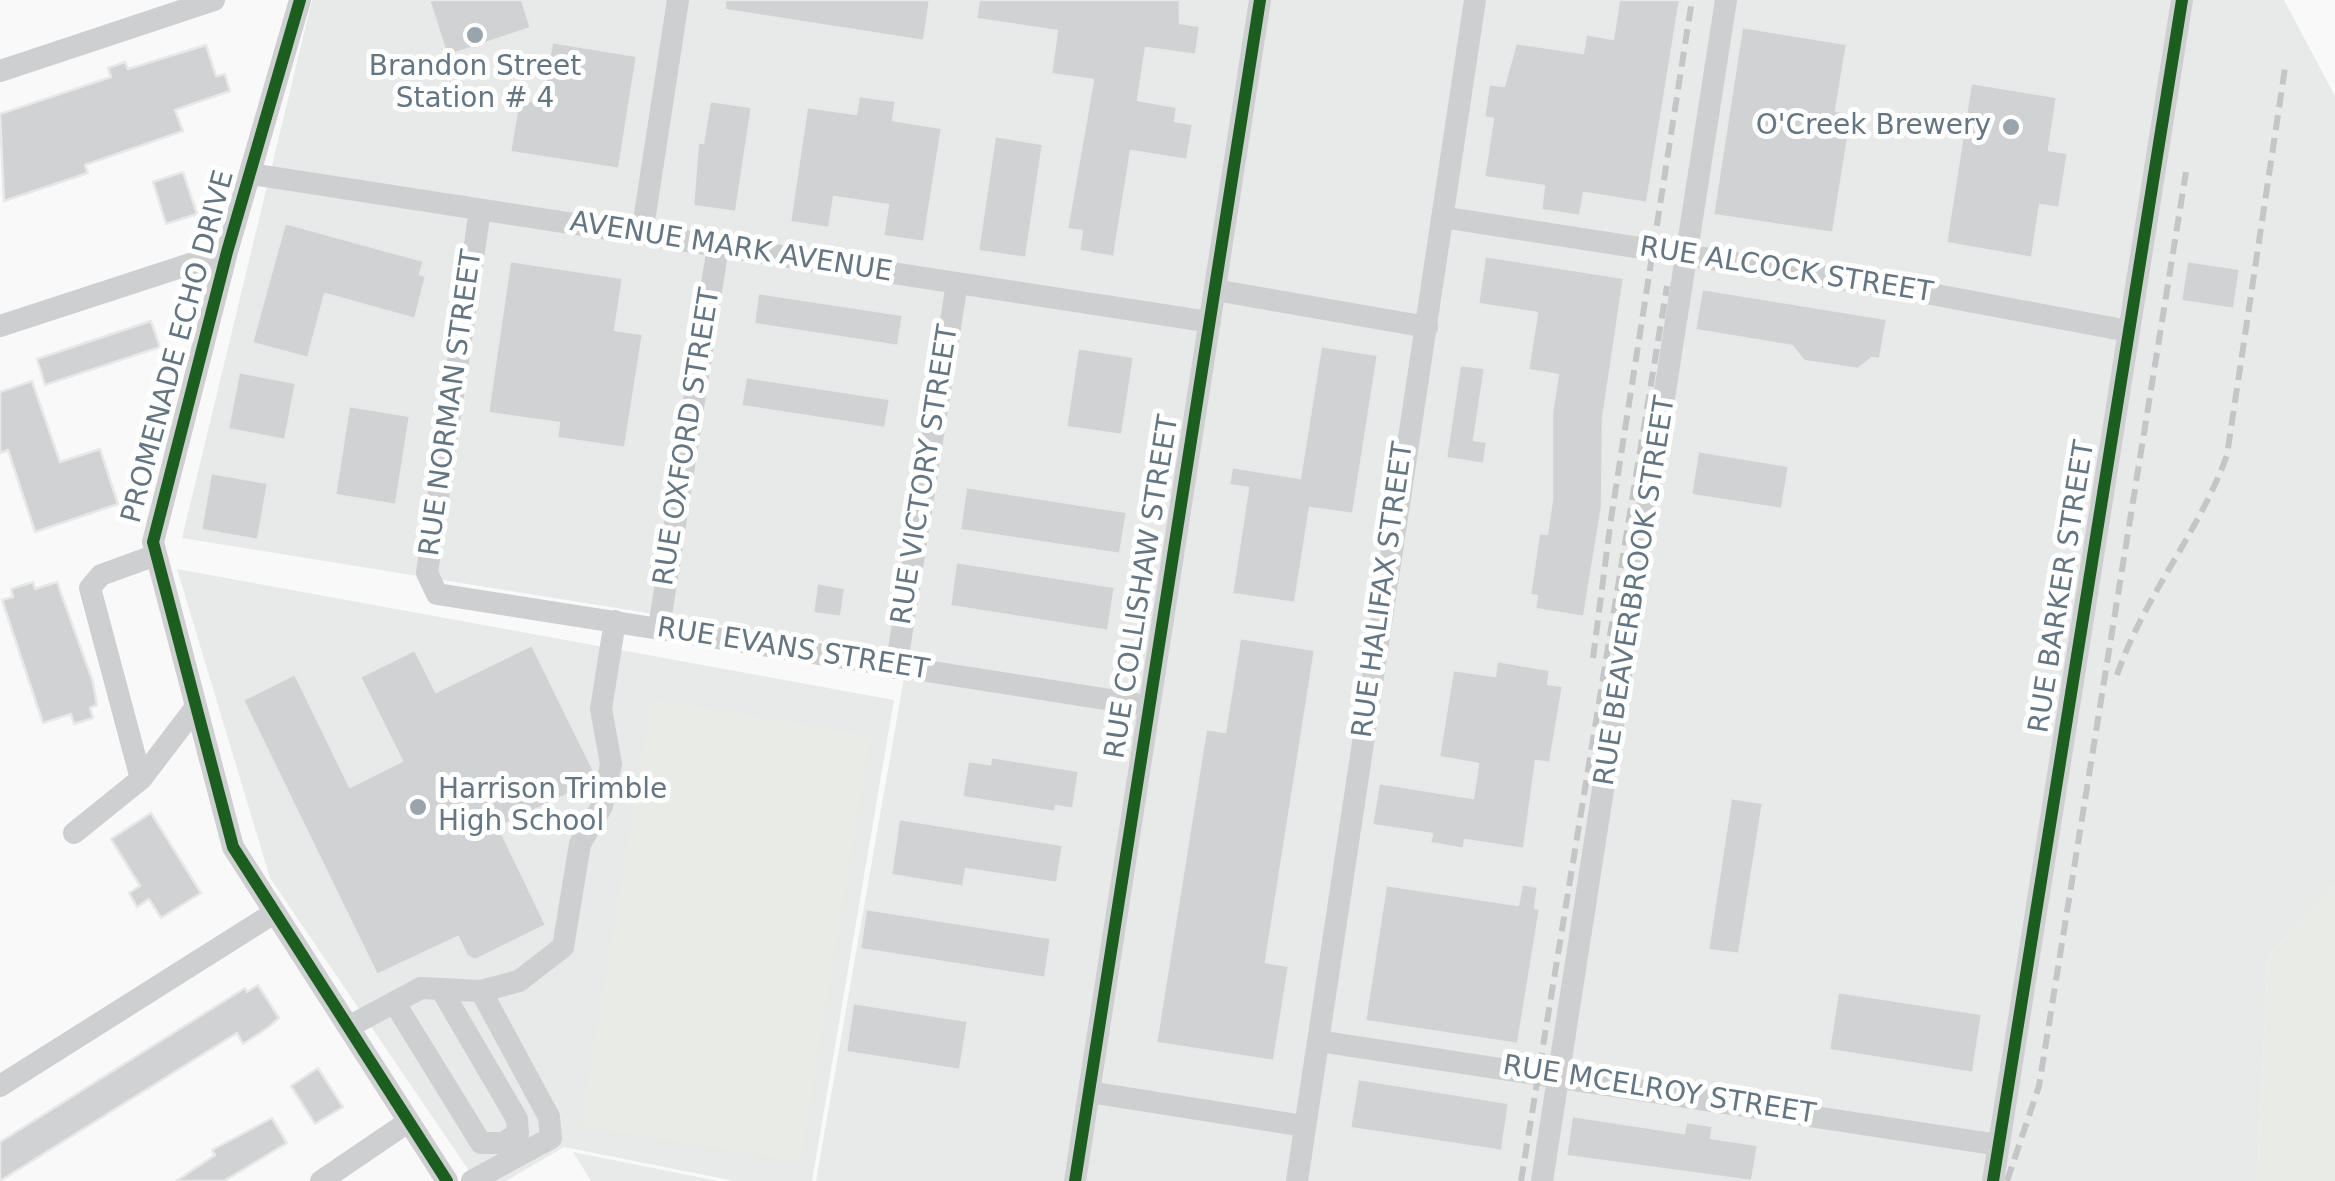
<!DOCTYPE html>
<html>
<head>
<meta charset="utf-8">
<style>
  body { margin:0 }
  canvas { display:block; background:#f9f9f9 }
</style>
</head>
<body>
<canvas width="2335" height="1181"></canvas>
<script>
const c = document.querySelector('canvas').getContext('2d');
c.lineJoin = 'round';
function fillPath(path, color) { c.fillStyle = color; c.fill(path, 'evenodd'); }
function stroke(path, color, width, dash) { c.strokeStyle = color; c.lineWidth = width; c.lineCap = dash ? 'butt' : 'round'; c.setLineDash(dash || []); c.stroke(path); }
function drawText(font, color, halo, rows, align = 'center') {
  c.font = font + ' "DejaVu Sans",sans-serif'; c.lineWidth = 10; c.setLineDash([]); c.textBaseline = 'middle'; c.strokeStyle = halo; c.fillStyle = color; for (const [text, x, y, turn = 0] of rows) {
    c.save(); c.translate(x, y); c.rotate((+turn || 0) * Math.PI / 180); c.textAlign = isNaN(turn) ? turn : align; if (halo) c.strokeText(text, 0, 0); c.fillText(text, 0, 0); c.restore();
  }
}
fillPath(new Path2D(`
  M312,0h1972l51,96v788l-67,72 -11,225h-1441l92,-526 -726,-117z
  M177,569l717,131 -82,481h-78l-170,-34 -58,34h-30l-206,-303z
  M573,1152l145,29h-127z`), '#e8e9e9');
fillPath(new Path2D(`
  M651,699l220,37 -70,426 -221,-36z
  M2335,884v297h-78l11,-225z`), '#e8ebe6');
const building = new Path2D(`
  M429,0h93l9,28 -84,28z
  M725,0h205l-6,41 -199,-31z
  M979,0h201v23l20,3 -4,29 -50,-7 -8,52 39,7 -2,14 18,3 -6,36 -56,-9 -17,106 -35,-6 3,-20 -15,-2 26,-149 -42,-6 6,-43 -81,-12z
  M1619,0h61l-33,203 -63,-10 -4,23 -39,-6 3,-24 -60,-9 9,-58 -9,-2 5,-33 15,2 12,-43 67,10 3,-19 27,5z
  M1742,27l105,17 -11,67 16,2 -19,120 -120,-18z
  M552,42l85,14 -18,113 -109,-17 9,-53 23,4z
  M206,45l10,31 9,-2 5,17 -55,19 8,21 -98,34 3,8 -84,28 -4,-87 111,-37 -3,-9 17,-6 3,7z
  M1971,83l86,14 -8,53 19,3 -9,55 -19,-3 -8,53 -86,-15z
  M859,96l37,5 -3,19 49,8 -18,114 -41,-6 5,-31 -54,-8 -5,31 -39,-6 17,-115 49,7z
  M710,101l42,6 -16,105 -43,-6 5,-64 5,1z
  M995,136l48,8 -17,114 -48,-7z
  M183,172l14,42 -31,10 -13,-42z
  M285,223l139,38 -4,13 6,2 -11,43 -90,-25 -17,64 -56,-15z
  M1485,256l139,22 -21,141 -1,88 -18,110 -49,-8 2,-13 -7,-1 9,-62 8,1 5,-35v-87l6,-37 -30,-5 9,-57 -59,-9z
  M510,261l113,17 -8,52 28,4 -18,114 -68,-10 2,-15 -71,-10z
  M2187,261l53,8 -6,40 -53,-8z
  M1702,289l185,30 -7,40 -8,-1 -14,11 -54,-8 -12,-15 -97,-16z
  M758,293l145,22 -5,31 -144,-22z
  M151,321l9,26 -115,38 -8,-26z
  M1321,346l57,9 -25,159 -43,-6 -15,95 -63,-9 16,-106 -19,-3 3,-18 68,11z
  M1078,348l56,9 -12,78 -56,-8z
  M1460,365l25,3 -11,72 13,2 -3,22 -38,-6z
  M239,372l57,11 -11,57 -57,-11z
  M746,377l144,22 -5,29 -144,-22z
  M32,381l28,81 40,-13 18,55 -83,28 -27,-82 -8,3v-61z
  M349,406l61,10 -14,89 -61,-10z
  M1698,451l91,15 -7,43 -91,-14z
  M211,473l57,10 -10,57 -57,-10z
  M966,487l161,25 -7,42 -160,-24z
  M956,562l159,25 -7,44 -158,-25z
  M33,582l2,7 22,-7 36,100 4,23 -7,3 3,10 -19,6 -3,-10 -28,9 -41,-123 11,-3 -2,-8z
  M817,583l28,5 -4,29 -28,-4z
  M1240,638l75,12 -49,312 23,4 -15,95 -118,-18 50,-314 19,3z
  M532,645l62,126 -2,12 -93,44 47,98 -71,35 -8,-4 -9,-19 -81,38 -134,-275 52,-26 55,113 52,-26 -42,-84 55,-27 21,42z
  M1497,661l53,9 -2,14 15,2 -13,77 -14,-2 -12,88 -59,-9 -1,9 -34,-6 2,-9 -60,-9 7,-42 94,15 5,-34 -39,-7 14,-87 42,6z
  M991,757l88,14 -6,38 -17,-3 -1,6 -93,-15 6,-36 22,3z
  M1731,798l32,5 -24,151 -31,-4z
  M151,813l50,80 -40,25 -12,-19 -12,8 -8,-14 11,-7 -29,-47z
  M899,819l164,26 -6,38 -91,-14 -3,18 -72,-12z
  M1522,884l16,3 -3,21 5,1 -22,135 -153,-23 21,-136 132,20z
  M866,909l185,29 -6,40 -185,-29z
  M258,985l21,33 -10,9 -26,17 -6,-11 -237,148v-39l245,-154 2,4z
  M1838,992l144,22 -9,59 -144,-23z
  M853,1003l115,18 -8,49 -114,-18z
  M318,1068l25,39 -28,17 -24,-38z
  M1358,1079l151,24 -7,48 -152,-23z
  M1572,1116l112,17 2,-11 27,4 -2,12 47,7 -6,36 -186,-25z
  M272,1118l15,25 -63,38h-48l39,-26 -3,-5z`);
fillPath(building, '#d0d2d3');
stroke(building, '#e8e8e8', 2.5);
stroke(new Path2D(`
  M300,0l-73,252 -74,290 80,305 214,334
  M0,71l214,-71
  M251,174l959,148
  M480,210l-53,363 10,21 712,112
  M1442,217l468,73 218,41
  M642,234l36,-234
  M1215,290l212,37
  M0,326l227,-74
  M659,628l59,-382
  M896,668l61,-385
  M141,779l-51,-191 11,-13 55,-20
  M74,833l67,-54 55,-72
  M394,1002l87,141h22l15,-9 -1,-15 -76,-130
  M350,1026l71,-38 60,3 38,-10 44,-34 17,-103 22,-38 9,-42 -10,-55 14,-88
  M1318,1041l681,104
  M0,1086l274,-173
  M1089,1092l215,34
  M321,1181l87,-59
  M472,1181l79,-43 -2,-21 -68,-126
  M1075,1181l185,-1181
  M1297,1181l178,-1181
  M1542,1181l184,-1181
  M1993,1181l189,-1181`), '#cecfd0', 22);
stroke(new Path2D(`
  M1593,658l18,-139 81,-519
  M2117,675c27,-79 82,-142 110,-220l58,-387
  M1521,1181l146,-895
  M2007,1181l32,-95 147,-914`), '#c3c5c6', 6, [15, 8]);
stroke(new Path2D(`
  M300,0l-73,252 -74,290 80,305 214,334
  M1075,1181l185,-1181
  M1993,1181l189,-1181`), '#1b5e20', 12);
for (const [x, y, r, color] of [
  [475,35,10,"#99a4ac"],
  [2011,127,10,"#99a4ac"],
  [418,807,10,"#99a4ac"]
]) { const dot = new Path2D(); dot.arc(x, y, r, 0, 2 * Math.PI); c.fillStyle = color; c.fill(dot); stroke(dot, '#fff', 4); }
drawText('28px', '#657683', '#fff', [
  ["Brandon Street",475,68],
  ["Station # 4",475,100],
  ["O'Creek Brewery",1991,127,"right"],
  ["Harrison Trimble",438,791,"left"],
  ["High School",438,823,"left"]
]);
drawText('28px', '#657683', '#fff', [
  ["AVENUE MARK AVENUE",731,248,9],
  ["RUE ALCOCK STREET",1786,271,9],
  ["PROMENADE ECHO DRIVE",179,347,-75],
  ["RUE NORMAN STREET",452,403,-82],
  ["RUE OXFORD STREET",688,437,-81],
  ["RUE VICTORY STREET",926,475,-81],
  ["RUE COLLISHAW STREET",1143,587,-81],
  ["RUE BARKER STREET",2063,587,-81],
  ["RUE HALIFAX STREET",1384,590,-82],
  ["RUE BEAVERBROOK STREET",1636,591,-81],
  ["RUE EVANS STREET",793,650,9],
  ["RUE MCELROY STREET",1659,1091,9]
]);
</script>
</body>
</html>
